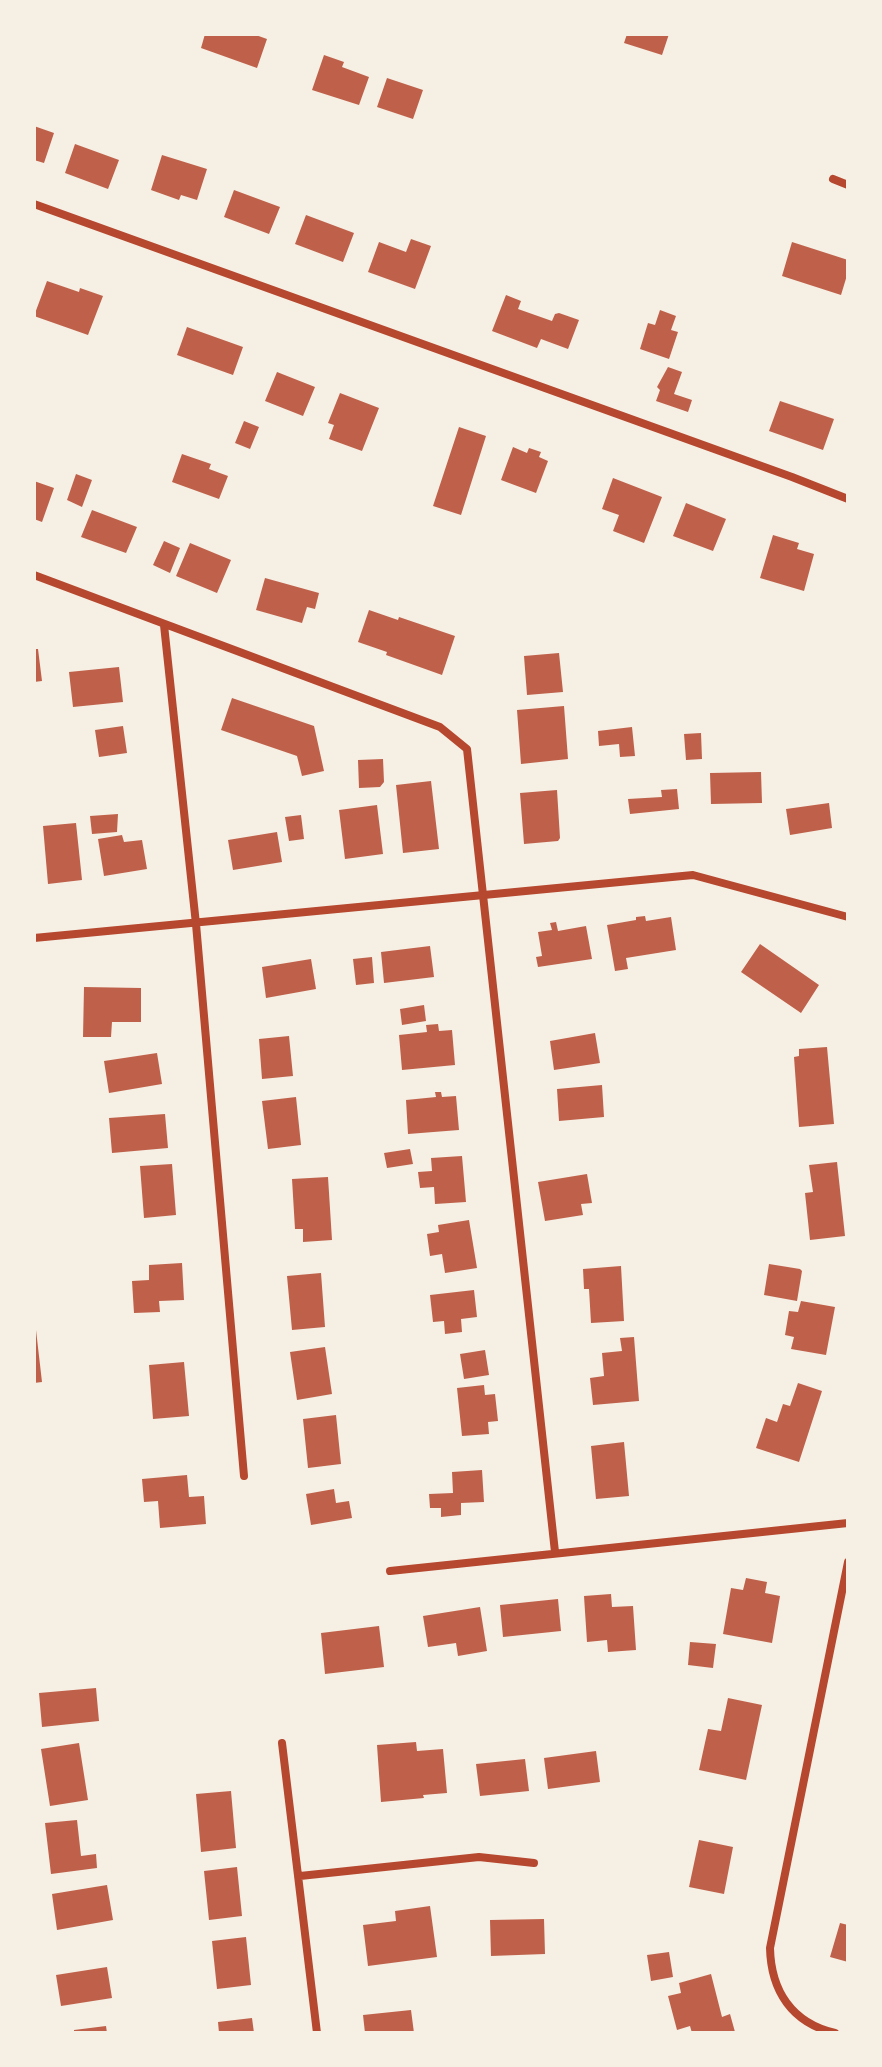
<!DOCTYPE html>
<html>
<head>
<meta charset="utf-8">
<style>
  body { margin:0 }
  #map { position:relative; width:882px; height:2067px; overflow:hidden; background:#f6efe4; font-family:Helvetica,sans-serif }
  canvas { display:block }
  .frame { position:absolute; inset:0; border:36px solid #f6efe4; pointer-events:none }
</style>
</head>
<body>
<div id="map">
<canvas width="882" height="2067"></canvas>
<div class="frame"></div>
</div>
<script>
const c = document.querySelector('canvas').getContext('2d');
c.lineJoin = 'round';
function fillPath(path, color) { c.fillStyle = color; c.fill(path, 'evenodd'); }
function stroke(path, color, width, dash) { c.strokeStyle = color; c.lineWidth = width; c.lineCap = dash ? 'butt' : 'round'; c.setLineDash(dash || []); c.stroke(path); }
fillPath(new Path2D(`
  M205,34h48l14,5 -10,29 -56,-20z
  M627,34h42l-7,21 -38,-12z
  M324,55l20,7 -2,5 27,10 -10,28 -47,-15z
  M387,78l36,12 -10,29 -36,-12z
  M34,126l20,7 -10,30 -10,-3z
  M75,144l44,16 -11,29 -43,-16z
  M162,155l45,14 -10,31 -16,-5 -2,5 -28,-10z
  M234,190l46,17 -11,27 -45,-17z
  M306,215l48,18 -11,29 -48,-18z
  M411,239l20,7 -16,43 -47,-17 11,-30 27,10z
  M792,242l56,18v12l-7,23 -59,-19z
  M47,281l32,11 1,-4 23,8 -15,39 -54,-19z
  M506,295l15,6 -3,8 34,12 3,-7 4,-1 20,7 -11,29 -27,-10 -4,9 -45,-17z
  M660,310l16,6 -5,14 7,2 -9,27 -29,-10 8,-26 7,2z
  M187,327l56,20 -10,28 -56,-20z
  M668,367l14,5 -8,22 18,6 -4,12 -32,-11 4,-11 -3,-3z
  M277,372l38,15 -12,29 -38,-15z
  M340,393l39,15 -17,43 -33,-12 5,-14 -6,-2z
  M780,401l54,18 -11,31 -54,-19z
  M244,421l15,6 -9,22 -15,-6z
  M459,427l27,9 -25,79 -28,-9z
  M513,447l14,6 2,-5 12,4 -2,5 9,4 -12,32 -35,-13z
  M182,454l29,10 -2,5 19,7 -9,23 -47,-17z
  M76,474l16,6 -10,27 -15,-7z
  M613,478l49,19 -18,46 -31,-12 6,-16 -17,-6z
  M34,481l20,7 -12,34 -8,-3z
  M686,503l40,16 -13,32 -40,-15z
  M92,510l45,17 -11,26 -45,-16z
  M773,535l26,8 -2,6 17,5 -10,37 -44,-13z
  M164,541l16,7 -10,25 -17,-8z
  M190,543l41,17 -14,33 -41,-17z
  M265,578l54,15 -4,16 -8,-2 -5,16 -46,-13z
  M369,610l29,10 1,-3 56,19 -13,39 -56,-20 1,-3 -29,-10z
  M34,649h4l4,32 -8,1z
  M559,653l4,39 -36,3 -3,-39z
  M119,667l4,35 -50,5 -4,-35z
  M232,698l82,28 10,45 -22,5 -5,-20 -76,-26z
  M564,706l4,53 -47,5 -4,-54z
  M123,726l4,27 -28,4 -4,-27z
  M632,727l3,29 -15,1 -1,-13 -20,2 -1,-15z
  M701,733l1,26 -16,1 -2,-26z
  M383,759l1,23 -4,5 -21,1 -1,-28z
  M761,772l1,31 -51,1 -1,-31z
  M431,781l8,68 -36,4 -7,-68z
  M677,789l2,20 -49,5 -2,-15 34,-2 -1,-7z
  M557,790l3,48 -2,3 -34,3 -4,-51z
  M829,803l3,25 -42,7 -4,-26z
  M377,805l6,49 -38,5 -6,-49z
  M118,814l-1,18 -25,2 -2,-18z
  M301,815l3,24 -15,2 -4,-24z
  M76,823l6,57 -34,4 -5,-58z
  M277,832l5,30 -49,8 -5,-30z
  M122,835l2,7 18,-2 5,29 -43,7 -6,-37z
  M645,916l1,5 25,-4 5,33 -50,8 2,11 -13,2 -8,-46 29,-5v-3z
  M556,922l2,9 28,-5 6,33 -54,8 -2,-10 6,-1 -4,-24 14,-2 -2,-7z
  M760,944l59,41 -18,28 -60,-41z
  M430,946l4,31 -50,6 -3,-31z
  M372,957l2,26 -18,2 -3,-26z
  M311,959l5,30 -50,9 -4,-31z
  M84,987l57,1v34h-29l-1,15h-28z
  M424,1005l2,16 -24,4 -2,-16z
  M438,1024l1,7 13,-1 3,35 -53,5 -3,-35 28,-3 -1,-7z
  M595,1033l5,30 -46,7 -4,-29z
  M289,1036l4,40 -31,3 -3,-40z
  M827,1047l7,77 -35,3 -5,-70 5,-1v-7z
  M157,1053l5,31 -53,9 -5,-32z
  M602,1085l2,32 -45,4 -2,-32z
  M435,1092h6l1,5 14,-1 3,34 -51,4 -2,-34 30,-3z
  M296,1097l5,48 -33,4 -6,-48z
  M165,1114l3,34 -56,5 -3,-35z
  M410,1149l3,15 -26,4 -3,-15z
  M462,1156l4,46 -31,2 -1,-17 -14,1 -2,-16 14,-1 -1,-13z
  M837,1162l8,74 -35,4 -5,-47 8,-1 -4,-27z
  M172,1164l4,51 -32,3 -4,-52z
  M587,1174l5,29 -11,1 2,11 -38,6 -7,-39z
  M328,1177l4,63 -29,2v-13h-8l-3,-50z
  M469,1220l8,48 -32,5 -3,-19 -12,2 -3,-22 12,-2 -1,-7z
  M182,1263l2,37 -25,1 1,11 -26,1 -2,-32 17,-1v-15z
  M769,1264l31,5 2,2 -5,30 -33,-6z
  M621,1266l3,55 -33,2 -2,-34h-5l-1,-20z
  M321,1273l4,54 -33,3 -5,-54z
  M474,1290l3,27 -16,2 1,13 -17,2 -1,-13 -11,1 -3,-27z
  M801,1301l34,6 -9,48 -35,-6 3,-12 -9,-2 4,-24 9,1z
  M34,1330h2l6,52 -8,1z
  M634,1337l5,64 -46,4 -3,-27 14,-2 -2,-23 20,-2 -2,-13z
  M325,1347l7,47 -35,6 -7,-48z
  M485,1350l4,25 -25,4 -4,-25z
  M184,1362l5,54 -36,3 -4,-54z
  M798,1383l24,8 -23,71 -43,-14 10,-30 11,4 6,-18 7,2z
  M484,1385l1,10 10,-1 3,27 -10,1 1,12 -27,2 -5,-48z
  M336,1415l5,49 -33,4 -5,-49z
  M624,1442l5,54 -33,3 -5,-53z
  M482,1470l2,32 -23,1v12l-20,2v-9h-11l-1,-14 24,-1 -1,-21z
  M187,1475l2,22 15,-1 2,28 -46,4 -2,-27 -14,1 -2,-23z
  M334,1489l2,14 13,-2 3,17 -41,7 -5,-31z
  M746,1578l21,4 -2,11 15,3 -8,47 -49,-9 8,-46 12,2z
  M611,1594l1,13 21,-1 3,44 -28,2 -1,-12 -20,2 -3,-46z
  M558,1599l3,32 -58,6 -3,-32z
  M480,1607l7,44 -29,5 -2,-13 -28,4 -5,-31z
  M379,1626l5,41 -59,7 -4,-41z
  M690,1642l26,2 -3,24 -25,-3z
  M96,1688l3,33 -57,6 -3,-34z
  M728,1698l34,7 -16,75 -47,-10 9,-41 13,2z
  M416,1742l1,9 26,-2 4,44 -24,2 1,3 -43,4 -4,-57z
  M79,1743l9,57 -38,6 -9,-57z
  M596,1751l4,31 -52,7 -4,-31z
  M525,1759l4,32 -49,5 -4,-32z
  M231,1791l5,57 -35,4 -5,-58z
  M77,1820l4,36 15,-2 1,14 -46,6 -6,-51z
  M699,1840l34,7 -9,47 -35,-7z
  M237,1867l5,49 -33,4 -5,-49z
  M107,1885l6,35 -56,10 -5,-36z
  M430,1906l7,51 -69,9 -5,-41 33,-4 -1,-10z
  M544,1919l1,35 -54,2 -1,-36z
  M840,1923l8,2v37l-18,-5z
  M246,1937l5,48 -34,4 -5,-48z
  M669,1952l4,25 -22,4 -4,-26z
  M107,1967l5,31 -51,8 -5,-31z
  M711,1974l11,43 8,-3 5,18 -43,1 -2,-7 -13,4 -9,-34 13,-3 -2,-10z
  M411,2010l3,23h-49l-2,-18z
  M252,2018l2,15h-35l-1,-11z
  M106,2026l1,7h-33v-3z`), '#bf614a');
stroke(new Path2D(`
  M833,179l15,6
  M34,204l758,273 56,22
  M34,575l406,152 27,22 88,803
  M164,625l32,299 48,552
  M34,938l659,-63 155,42
  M390,1571l458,-48
  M282,1743l35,290
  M300,1876l179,-19 55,6
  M835,2033c-43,-10 -64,-42 -65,-85l78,-386`), '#b5482f', 8);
</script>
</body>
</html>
